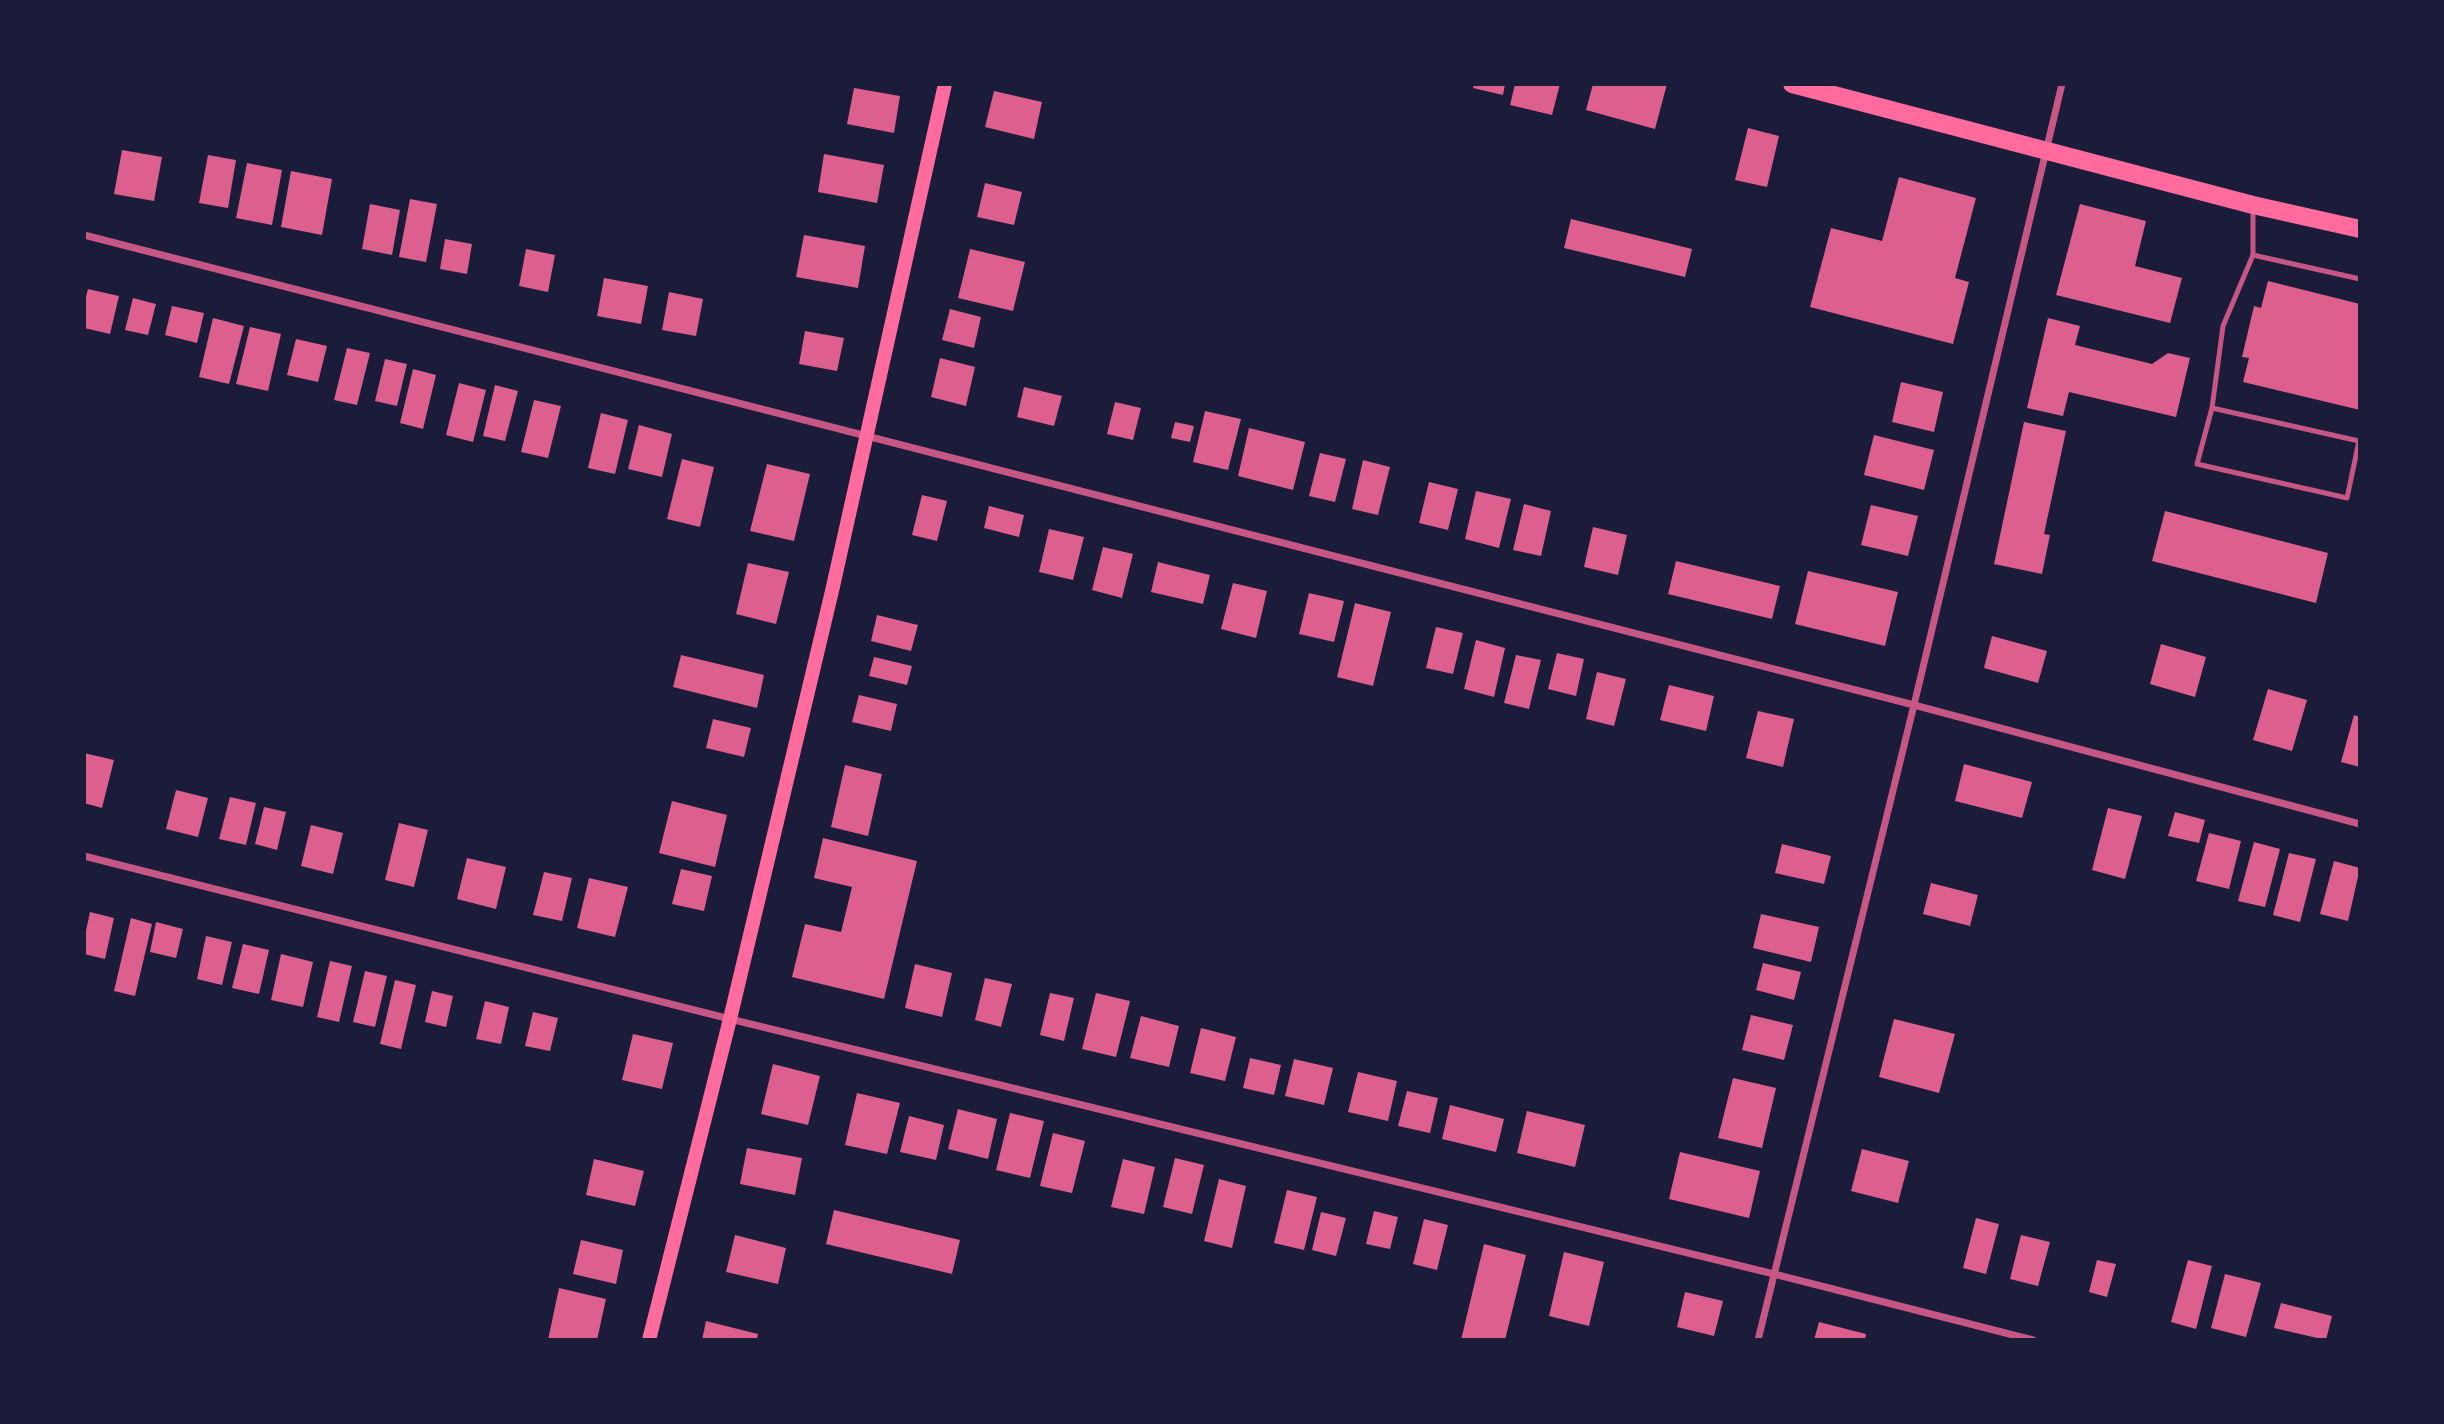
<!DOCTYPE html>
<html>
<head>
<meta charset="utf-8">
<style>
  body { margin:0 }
  #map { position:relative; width:2444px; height:1424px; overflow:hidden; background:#1b1b3a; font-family:"Alegreya Sans",sans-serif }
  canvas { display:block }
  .frame { position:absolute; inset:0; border:86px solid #1b1b3a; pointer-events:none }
</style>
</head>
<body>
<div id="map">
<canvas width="2444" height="1424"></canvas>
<div class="frame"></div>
</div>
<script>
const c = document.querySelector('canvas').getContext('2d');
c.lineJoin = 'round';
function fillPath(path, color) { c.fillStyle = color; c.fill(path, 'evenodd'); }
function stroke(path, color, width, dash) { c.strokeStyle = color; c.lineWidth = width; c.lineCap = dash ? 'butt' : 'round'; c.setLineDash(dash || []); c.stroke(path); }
fillPath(new Path2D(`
  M1474,84h31l-2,11 -30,-7z
  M1515,84h45l-8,31 -42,-10z
  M1593,84h74l-12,45 -69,-19z
  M854,88l46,8 -6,37 -47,-9z
  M994,91l48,11 -8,37 -49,-12z
  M1748,128l31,8 -12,51 -32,-7z
  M122,150l40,7 -8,44 -40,-7z
  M824,154l60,11 -7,38 -59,-11z
  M208,155l28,5 -8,48 -29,-5z
  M247,163l35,7 -10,55 -36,-7z
  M291,171l41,8 -10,56 -41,-8z
  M1899,177l77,21 -21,80 14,4 -16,62 -143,-37 21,-79 51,13z
  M985,183l37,9 -8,33 -37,-8z
  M410,199l27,5 -11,58 -27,-5z
  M370,204l30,6 -8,45 -30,-6z
  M2080,204l66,17 -11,45 47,12 -12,45 -114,-28z
  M1571,219l121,30 -7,28 -121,-29z
  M804,235l61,11 -7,42 -62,-11z
  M445,239l27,5 -5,30 -27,-5z
  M526,249l29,6 -7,37 -29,-6z
  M970,249l55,13 -12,49 -55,-13z
  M604,278l44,8 -7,38 -44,-8z
  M2268,281l92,23v106l-117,-28 6,-24 -7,-1 12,-51 7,2z
  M88,289l31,7 -9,38 -26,-6v-24z
  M669,292l34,7 -7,37 -34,-6z
  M133,298l23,6 -8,31 -23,-5z
  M172,306l32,7 -7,30 -32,-8z
  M950,309l31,8 -7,31 -32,-8z
  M213,318l31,8 -15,58 -30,-7z
  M2048,318l32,8 -5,19 77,19 16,-11 22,5 -14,59 -107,-25 -6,24 -36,-8z
  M250,327l31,7 -13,57 -32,-7z
  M805,331l39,7 -7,33 -38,-7z
  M296,339l31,7 -9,36 -31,-7z
  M347,348l23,5 -13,52 -23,-5z
  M940,358l35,9 -9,39 -35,-9z
  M385,359l22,5 -10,42 -22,-5z
  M413,369l23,6 -13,54 -23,-6z
  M1901,382l42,10 -9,40 -42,-10z
  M459,383l27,7 -13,52 -27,-7z
  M495,385l23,6 -13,50 -22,-5z
  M1024,387l38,9 -8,30 -37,-9z
  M534,400l27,6 -13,52 -27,-6z
  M1115,402l26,6 -8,32 -26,-6z
  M1205,411l36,8 -13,51 -35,-8z
  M601,413l27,7 -13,54 -27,-6z
  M1175,422l19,4 -4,16 -19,-4z
  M2024,422l42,9 -22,103 6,1 -8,39 -48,-10z
  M639,425l33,9 -10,43 -34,-8z
  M1249,428l56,14 -12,48 -55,-14z
  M1874,435l60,15 -10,40 -60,-15z
  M1320,453l26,6 -11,43 -26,-6z
  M682,459l32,8 -14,60 -33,-8z
  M1363,460l27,7 -12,48 -26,-6z
  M767,464l43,10 -16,67 -44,-10z
  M1429,482l29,7 -10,41 -29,-7z
  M1476,491l35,8 -12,49 -34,-9z
  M922,495l25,6 -10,40 -25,-6z
  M1524,504l27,7 -10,45 -28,-6z
  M1871,505l47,11 -10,40 -47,-11z
  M989,506l35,9 -5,22 -35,-9z
  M2165,511l163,42 -12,50 -164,-42z
  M1593,527l34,8 -9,40 -34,-8z
  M1049,529l35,8 -11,43 -34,-8z
  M1103,547l30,7 -11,44 -30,-8z
  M1676,561l104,25 -8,33 -104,-25z
  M1158,562l52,13 -7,29 -52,-12z
  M748,563l41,9 -13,52 -40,-10z
  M1808,571l90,21 -13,54 -90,-22z
  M1233,583l34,8 -11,47 -35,-9z
  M1309,593l35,8 -10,41 -35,-8z
  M1355,603l36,9 -18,74 -36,-9z
  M877,615l41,10 -7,26 -40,-10z
  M1436,627l27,6 -10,41 -27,-6z
  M1992,636l55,15 -9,32 -54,-15z
  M1476,640l29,8 -11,49 -30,-8z
  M2161,644l45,13 -11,40 -45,-13z
  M1557,653l27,6 -8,37 -28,-7z
  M681,655l83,20 -7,33 -84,-21z
  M1516,655l25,5 -12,49 -25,-6z
  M874,657l38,9 -5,19 -38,-9z
  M1597,672l29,7 -12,47 -28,-7z
  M1669,685l45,11 -8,35 -46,-11z
  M2268,689l39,11 -15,51 -39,-11z
  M859,695l38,9 -6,27 -39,-9z
  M1758,711l36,8 -11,48 -37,-9z
  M2354,715l6,2v50l-19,-5z
  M713,719l38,9 -7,29 -38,-9z
  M84,753l30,7 -12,48 -18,-5z
  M1964,764l68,18 -10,36 -67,-17z
  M845,765l37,9 -14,62 -37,-9z
  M176,790l32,8 -10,39 -32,-8z
  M230,797l26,6 -10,42 -27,-6z
  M672,801l55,14 -12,52 -56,-14z
  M264,807l22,5 -9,38 -22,-6z
  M2108,808l34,8 -17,63 -33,-9z
  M2175,812l30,8 -6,23 -31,-7z
  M399,823l29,7 -14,57 -29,-7z
  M311,825l32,8 -10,41 -32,-8z
  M2209,833l32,8 -12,48 -33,-8z
  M823,838l94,23 -33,138 -92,-22 13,-53 36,8 11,-45 -38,-9z
  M2254,842l26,7 -15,58 -27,-6z
  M1782,844l49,12 -7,28 -49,-11z
  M2289,853l27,6 -16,63 -27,-7z
  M467,858l39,9 -10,42 -39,-10z
  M2334,861l26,7 -12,53 -28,-7z
  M681,869l31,7 -8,35 -32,-7z
  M544,872l28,6 -10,43 -29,-6z
  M589,878l39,9 -13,50 -38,-9z
  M1931,883l47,12 -8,31 -47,-12z
  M90,912l24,6 -9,41 -21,-5v-14z
  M1761,914l58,13 -8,35 -58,-14z
  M131,918l21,6 -17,72 -21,-5z
  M156,922l27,7 -7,29 -26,-6z
  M206,936l26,6 -10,43 -25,-6z
  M243,944l26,6 -10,44 -27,-6z
  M281,954l32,8 -10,45 -32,-7z
  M330,961l22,5 -13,56 -22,-5z
  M1763,963l38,9 -7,28 -38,-10z
  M915,964l37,9 -10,44 -37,-9z
  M365,971l22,5 -12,51 -22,-5z
  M985,978l27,6 -11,43 -26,-7z
  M395,980l21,5 -15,64 -21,-5z
  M432,991l21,5 -7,31 -21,-5z
  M1050,993l24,5 -10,43 -24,-6z
  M1096,993l34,8 -14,56 -34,-8z
  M485,1001l24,6 -8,37 -25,-5z
  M533,1012l25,6 -8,33 -25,-5z
  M1751,1015l42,10 -9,35 -42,-10z
  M1141,1016l38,10 -10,41 -39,-9z
  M1894,1019l61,15 -16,59 -60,-16z
  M1201,1028l35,9 -11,44 -35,-8z
  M633,1034l40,9 -11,46 -40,-9z
  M1250,1058l31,7 -7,30 -31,-7z
  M1294,1059l39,9 -9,37 -39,-9z
  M773,1064l47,12 -12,49 -47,-11z
  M1358,1072l39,9 -9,40 -40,-9z
  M1733,1078l43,10 -14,60 -44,-10z
  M1407,1091l31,7 -8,35 -32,-7z
  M857,1093l43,10 -13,51 -42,-9z
  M1450,1105l54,14 -8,33 -54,-13z
  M958,1109l39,10 -9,40 -40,-10z
  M1527,1111l58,14 -10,42 -58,-14z
  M1010,1113l34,8 -14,57 -34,-8z
  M909,1116l35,9 -8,35 -36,-8z
  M1053,1133l32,8 -13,52 -32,-7z
  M747,1148l55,10 -7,37 -55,-11z
  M1862,1149l47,12 -11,42 -47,-12z
  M1680,1152l80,19 -11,47 -80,-19z
  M1175,1158l29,7 -12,49 -29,-7z
  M594,1159l50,12 -9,35 -49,-11z
  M1123,1159l32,8 -11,47 -33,-7z
  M1219,1179l27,7 -14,62 -28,-7z
  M1287,1190l30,7 -13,53 -30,-7z
  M834,1210l126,30 -8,34 -126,-30z
  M1374,1211l24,6 -8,32 -24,-5z
  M1321,1212l25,6 -10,38 -24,-6z
  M1976,1218l23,6 -13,50 -23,-6z
  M1424,1219l24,6 -11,45 -24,-6z
  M735,1235l51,13 -8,36 -52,-12z
  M2021,1235l29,7 -12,44 -28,-7z
  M581,1240l42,10 -7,34 -43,-10z
  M1484,1244l42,11 -21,85h-44z
  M1564,1252l40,10 -15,64 -40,-10z
  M2097,1260l19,4 -9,33 -18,-5z
  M2188,1260l24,6 -16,63 -25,-7z
  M2225,1274l36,9 -15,54 -35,-9z
  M559,1288l47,11 -9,41h-49z
  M1685,1292l38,9 -9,35 -37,-9z
  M2281,1303l51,13 -6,24 -52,-12z
  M706,1321l52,13 -1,6h-55z
  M1819,1322l47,12 -1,6h-51z`), '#dd5f8e');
stroke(new Path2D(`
  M2253,255l107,24
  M2212,408l147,33 -12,57 -150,-34 15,-56 11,-82 30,-71v-47`), '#c65784', 5);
stroke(new Path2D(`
  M84,235l1830,470 446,119
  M84,856l646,163 1044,255 259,66
  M1758,1340l156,-635 148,-621`), '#c65784', 7);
stroke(new Path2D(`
  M649,1340l81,-321 102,-428 113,-507`), '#ff6b9d', 14);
stroke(new Path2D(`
  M1792,84l461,121 107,24`), '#ff6b9d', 18);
</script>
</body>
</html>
